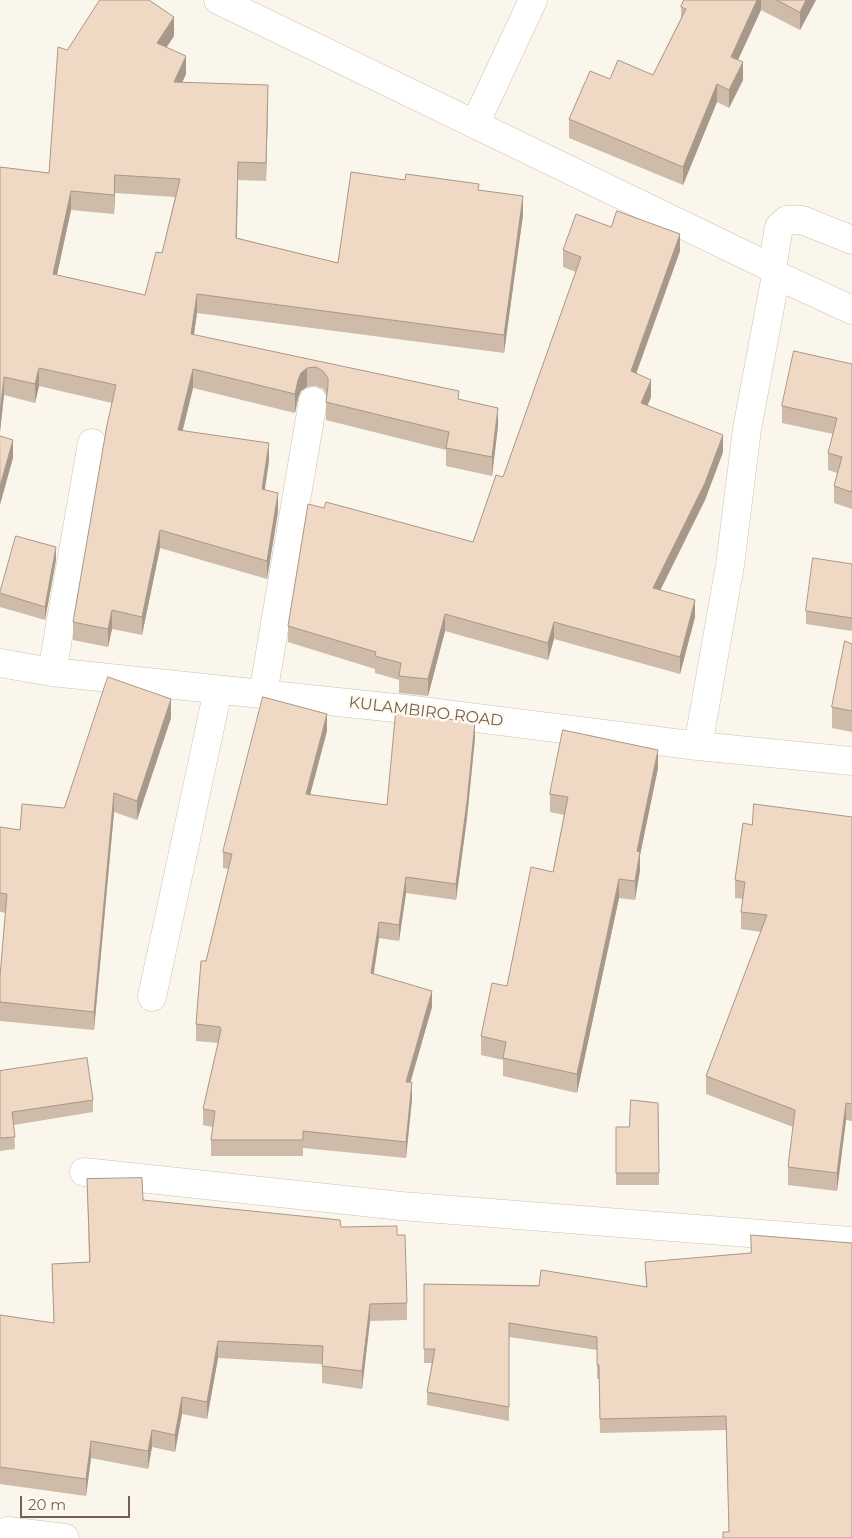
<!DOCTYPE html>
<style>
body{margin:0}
#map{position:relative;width:852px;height:1538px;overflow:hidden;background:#fbf6eb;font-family:Montserrat,sans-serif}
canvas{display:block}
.scale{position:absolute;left:20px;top:1496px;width:110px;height:22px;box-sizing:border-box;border:2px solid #75604f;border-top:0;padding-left:6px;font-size:15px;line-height:18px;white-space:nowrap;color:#75604f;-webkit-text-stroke:4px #fefaf1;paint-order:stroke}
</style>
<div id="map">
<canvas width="852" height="1538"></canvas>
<div class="scale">20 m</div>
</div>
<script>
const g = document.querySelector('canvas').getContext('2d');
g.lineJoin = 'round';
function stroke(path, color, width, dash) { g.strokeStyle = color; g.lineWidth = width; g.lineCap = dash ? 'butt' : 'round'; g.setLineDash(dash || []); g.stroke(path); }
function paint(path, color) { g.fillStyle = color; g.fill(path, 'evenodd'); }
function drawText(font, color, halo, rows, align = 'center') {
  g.font = font + ' Montserrat,sans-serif'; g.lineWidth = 5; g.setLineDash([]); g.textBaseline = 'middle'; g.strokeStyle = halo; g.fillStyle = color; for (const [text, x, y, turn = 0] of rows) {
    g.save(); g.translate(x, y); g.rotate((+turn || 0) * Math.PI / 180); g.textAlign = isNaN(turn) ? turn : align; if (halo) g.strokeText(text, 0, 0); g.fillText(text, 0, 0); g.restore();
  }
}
const minor = new Path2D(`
 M 218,0 L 772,268 L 776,275 L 852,310
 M 475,124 L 533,0
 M 772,268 L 779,227 L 787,220 L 802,220 L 852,240
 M 0,663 L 52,672 L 414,710 L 698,746 L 852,761
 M 52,672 L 92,443
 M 263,694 L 313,401
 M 698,746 L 730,565 L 747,429 L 776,275
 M 152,997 L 218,690
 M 84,1172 L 401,1206 L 852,1241
 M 7,1531 L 65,1538`);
const wall = new Path2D(`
 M 684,0 L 816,0 L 800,30 L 761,10 L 738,60 L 743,80 L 729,108 L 717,102 L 683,185 L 569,138 L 569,119 L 610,79 L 653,75 L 681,18 L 681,7 Z
 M 174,36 L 166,47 L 186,74 L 182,82 L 268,103 L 266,181 L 238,180 L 237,238 L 338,263 L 479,190 L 523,215 L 504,353 L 197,313 L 194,335 L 459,399 L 498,426 L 492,476 L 446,466 L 446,450 L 326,420 L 326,402 L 327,395 L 323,389 L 316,386 L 307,387 L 301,391 L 298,398 L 295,413 L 193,388 L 183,430 L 269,461 L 265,489 L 278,512 L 267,579 L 160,548 L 142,635 L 112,629 L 108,647 L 73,640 L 73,622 L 112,403 L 39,386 L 35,403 L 4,395 L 0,432 L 0,167 L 49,173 L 67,50 ZM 115,193 L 175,197 L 162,253 L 145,295 L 57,275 L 71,210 L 114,214 Z
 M 611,227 L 680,251 L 636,374 L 651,397 L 648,405 L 723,452 L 705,500 L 660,590 L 695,617 L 680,674 L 554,639 L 548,660 L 445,631 L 428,696 L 399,693 L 399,680 L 375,673 L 375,669 L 288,642 L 288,626 L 324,508 L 473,542 L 503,477 L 576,272 L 563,267 L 563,250 Z
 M 852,364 L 852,509 L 834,503 L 834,486 L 837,473 L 828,470 L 828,453 L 833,434 L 782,423 L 782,406 Z
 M 56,560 L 45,620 L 0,607 L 0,592 Z
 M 852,564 L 852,631 L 806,624 L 806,611 Z
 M 852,644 L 852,732 L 832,728 L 832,707 Z
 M 420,717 L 475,738 L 467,818 L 456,900 L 406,893 L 399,941 L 379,938 L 374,974 L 432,1007 L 410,1082 L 412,1099 L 406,1158 L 303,1148 L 303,1156 L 211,1156 L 211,1140 L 213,1127 L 203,1125 L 203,1109 L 218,1043 L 196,1041 L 196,1024 L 206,961 L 229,869 L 223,868 L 223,852 L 327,731 L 310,795 L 387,805 Z
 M 171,718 L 137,820 L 114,812 L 94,1030 L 0,1021 L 0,976 L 6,913 L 0,912 L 0,827 L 20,830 L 64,808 Z
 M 658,768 L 640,855 L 640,870 L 635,900 L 619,898 L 577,1093 L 503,1076 L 503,1060 L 481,1055 L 481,1036 L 507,986 L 553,872 L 564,815 L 550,812 L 550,794 Z
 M 852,817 L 852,1121 L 846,1120 L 837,1191 L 788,1185 L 788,1167 L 793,1127 L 706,1094 L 706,1076 L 761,932 L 741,929 L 741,912 L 743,899 L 735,898 L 735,880 L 752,825 Z
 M 0,1071 L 93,1100 L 93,1112 L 14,1125 L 15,1149 L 0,1151 Z
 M 658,1103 L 659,1185 L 616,1185 L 616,1127 L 629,1127 Z
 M 87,1179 L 143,1200 L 397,1235 L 407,1303 L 407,1320 L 370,1321 L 362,1389 L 322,1383 L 322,1364 L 218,1358 L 207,1419 L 182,1414 L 175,1452 L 152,1447 L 148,1469 L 91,1458 L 86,1496 L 0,1484 L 0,1315 L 54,1323 L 52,1264 L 89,1262 Z
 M 851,1243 L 729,1532 L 726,1430 L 600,1433 L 599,1379 L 597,1379 L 597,1350 L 509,1337 L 509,1421 L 427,1405 L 427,1392 L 432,1363 L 424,1363 L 424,1284 L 646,1286 L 645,1262 L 751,1253 Z`);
const shadedWall = new Path2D(`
 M 757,0 L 761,0 L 761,10 L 731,75 L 731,57 Z
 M 806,0 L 816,0 L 800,30 L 800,12 Z
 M 174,17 L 174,36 L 157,62 L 157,43 Z
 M 186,56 L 186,74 L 174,101 L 174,82 Z
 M 743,62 L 743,80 L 729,108 L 729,90 Z
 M 717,84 L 717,102 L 683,185 L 683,167 Z
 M 268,85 L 268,103 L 266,181 L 266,163 Z
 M 238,162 L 238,180 L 236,257 L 236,238 Z
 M 115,175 L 115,193 L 114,214 L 114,195 Z
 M 71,191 L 71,210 L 53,293 L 53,274 Z
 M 523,196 L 523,215 L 504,353 L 504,335 Z
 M 680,234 L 680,251 L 631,388 L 631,371 Z
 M 197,294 L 197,313 L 191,353 L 191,334 Z
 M 39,368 L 39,386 L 35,403 L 35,384 Z
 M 307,368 L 307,387 L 301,391 L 298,398 L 295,413 L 295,394 L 298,380 L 301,373 Z
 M 193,369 L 193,388 L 178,448 L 178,430 Z
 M 4,377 L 4,395 L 0,432 L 0,414 Z
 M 651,380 L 651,397 L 641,420 L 641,403 Z
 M 498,408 L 498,426 L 492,476 L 492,457 Z
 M 723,435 L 723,452 L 705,500 L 653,605 L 653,588 Z
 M 13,440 L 13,458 L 0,505 L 0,486 Z
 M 269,443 L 269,461 L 262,507 L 262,489 Z
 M 278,493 L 278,512 L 267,579 L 267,561 Z
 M 160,530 L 160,548 L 142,635 L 142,617 Z
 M 56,547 L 56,560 L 45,620 L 45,607 Z
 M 695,600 L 695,617 L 680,674 L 680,657 Z
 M 112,610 L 112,629 L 108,647 L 108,629 Z
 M 445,614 L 445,631 L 428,696 L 428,679 Z
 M 554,622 L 554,639 L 548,660 L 548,643 Z
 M 171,699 L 171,718 L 137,820 L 137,801 Z
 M 327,714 L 327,731 L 306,810 L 306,794 Z
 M 475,722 L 475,738 L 467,818 L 456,900 L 456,884 Z
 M 658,750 L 658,768 L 640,855 L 640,870 L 635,900 L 635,881 L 637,851 Z
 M 114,793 L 114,812 L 94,1030 L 94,1012 Z
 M 406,877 L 406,893 L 399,941 L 399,925 Z
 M 619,879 L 619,898 L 577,1093 L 577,1074 Z
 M 379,922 L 379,938 L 371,989 L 371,973 Z
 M 432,991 L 432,1007 L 406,1098 L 406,1082 Z
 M 412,1082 L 412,1099 L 406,1158 L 406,1142 Z
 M 846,1103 L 846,1120 L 837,1191 L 837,1173 Z
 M 370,1304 L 370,1321 L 362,1389 L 362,1371 Z
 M 218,1341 L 218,1358 L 207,1419 L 207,1402 Z
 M 182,1397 L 182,1414 L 175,1452 L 175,1435 Z
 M 152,1430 L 152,1447 L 148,1469 L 148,1451 Z
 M 91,1441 L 91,1458 L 86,1496 L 86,1479 Z`);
const building = new Path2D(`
 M 100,0 L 149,0 L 174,17 L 157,43 L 186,56 L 174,82 L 268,85 L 266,163 L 238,162 L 236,238 L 338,263 L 351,172 L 405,180 L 406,174 L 479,184 L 478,190 L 523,196 L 504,335 L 197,294 L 191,334 L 459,391 L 458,399 L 498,408 L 492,457 L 446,448 L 449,432 L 326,402 L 328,385 L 328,378 L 323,371 L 316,367 L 307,368 L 301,373 L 298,380 L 295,394 L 193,369 L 178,430 L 269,443 L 262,489 L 278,493 L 267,561 L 160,530 L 142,617 L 112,610 L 108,629 L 73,622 L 107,425 L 116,385 L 39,368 L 35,384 L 4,377 L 0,414 L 0,167 L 49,173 L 58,47 L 67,50 ZM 115,175 L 180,179 L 162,253 L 156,252 L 145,295 L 53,274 L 71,191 L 114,195 Z
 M 684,0 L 757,0 L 731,57 L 743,62 L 729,90 L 717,84 L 683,167 L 569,119 L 590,71 L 610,79 L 618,60 L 653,75 L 686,9 L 681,7 Z
 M 777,0 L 806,0 L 800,12 Z
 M 617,211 L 680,234 L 631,371 L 651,380 L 641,403 L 723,435 L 705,483 L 653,588 L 695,600 L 680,657 L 554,622 L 548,643 L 445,614 L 428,679 L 399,676 L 401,663 L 375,656 L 376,652 L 288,626 L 308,504 L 324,508 L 326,502 L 473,542 L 496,475 L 503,477 L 581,257 L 563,250 L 576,214 L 611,227 Z
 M 794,351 L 852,364 L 852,492 L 834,486 L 842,457 L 828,453 L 837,418 L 782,406 Z
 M 0,436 L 13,440 L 0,486 Z
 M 16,536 L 56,547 L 45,607 L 0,593 Z
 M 813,558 L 852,564 L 852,618 L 806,611 Z
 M 845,641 L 852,644 L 852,711 L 832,707 Z
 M 108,677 L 171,699 L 137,801 L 114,793 L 94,1012 L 0,1002 L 0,976 L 7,894 L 0,893 L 0,827 L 20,830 L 22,804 L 64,808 Z
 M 263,697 L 327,714 L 306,794 L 387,805 L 396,708 L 420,710 L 418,716 L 475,722 L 467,802 L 456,884 L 406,877 L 399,925 L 379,922 L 371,973 L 432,991 L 406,1082 L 412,1082 L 406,1142 L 303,1131 L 303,1140 L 211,1140 L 215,1111 L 203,1109 L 221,1030 L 220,1027 L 196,1024 L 201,961 L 206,961 L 232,854 L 223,852 Z
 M 563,730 L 658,750 L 637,851 L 640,852 L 635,881 L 619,879 L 577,1074 L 503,1058 L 506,1042 L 481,1036 L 492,983 L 507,986 L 531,867 L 553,872 L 568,797 L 550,794 Z
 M 754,804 L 852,817 L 852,1104 L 846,1103 L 837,1173 L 788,1167 L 795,1110 L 706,1076 L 767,915 L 741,912 L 745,882 L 735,880 L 743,823 L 752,825 Z
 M 87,1058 L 93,1100 L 12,1112 L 15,1137 L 0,1138 L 0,1071 Z
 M 631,1100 L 658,1103 L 659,1173 L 616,1173 L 616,1127 L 629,1127 Z
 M 142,1178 L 143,1200 L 340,1220 L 341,1227 L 397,1226 L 397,1235 L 405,1235 L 407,1303 L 370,1304 L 362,1371 L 322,1366 L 323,1346 L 218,1341 L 207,1402 L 182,1397 L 175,1435 L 152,1430 L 148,1451 L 91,1441 L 86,1479 L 0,1467 L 0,1315 L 54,1323 L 52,1264 L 90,1262 L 87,1179 Z
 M 751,1235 L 852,1243 L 852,1538 L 723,1538 L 723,1532 L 729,1532 L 726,1416 L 600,1419 L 599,1365 L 597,1365 L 597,1337 L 509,1323 L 509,1407 L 427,1392 L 435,1349 L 424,1349 L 424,1284 L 539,1286 L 541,1270 L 647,1287 L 645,1262 L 751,1253 Z`);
const streetNames = [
 ["KULAMBIRO ROAD",426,712,7]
];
stroke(minor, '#cdc0b1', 29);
stroke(minor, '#fff', 28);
paint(wall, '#cebba9');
paint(shadedWall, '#a79889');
paint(building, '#efd9c4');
stroke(building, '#a79889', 1);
drawText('16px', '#75604f', '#fefaf1', streetNames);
</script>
